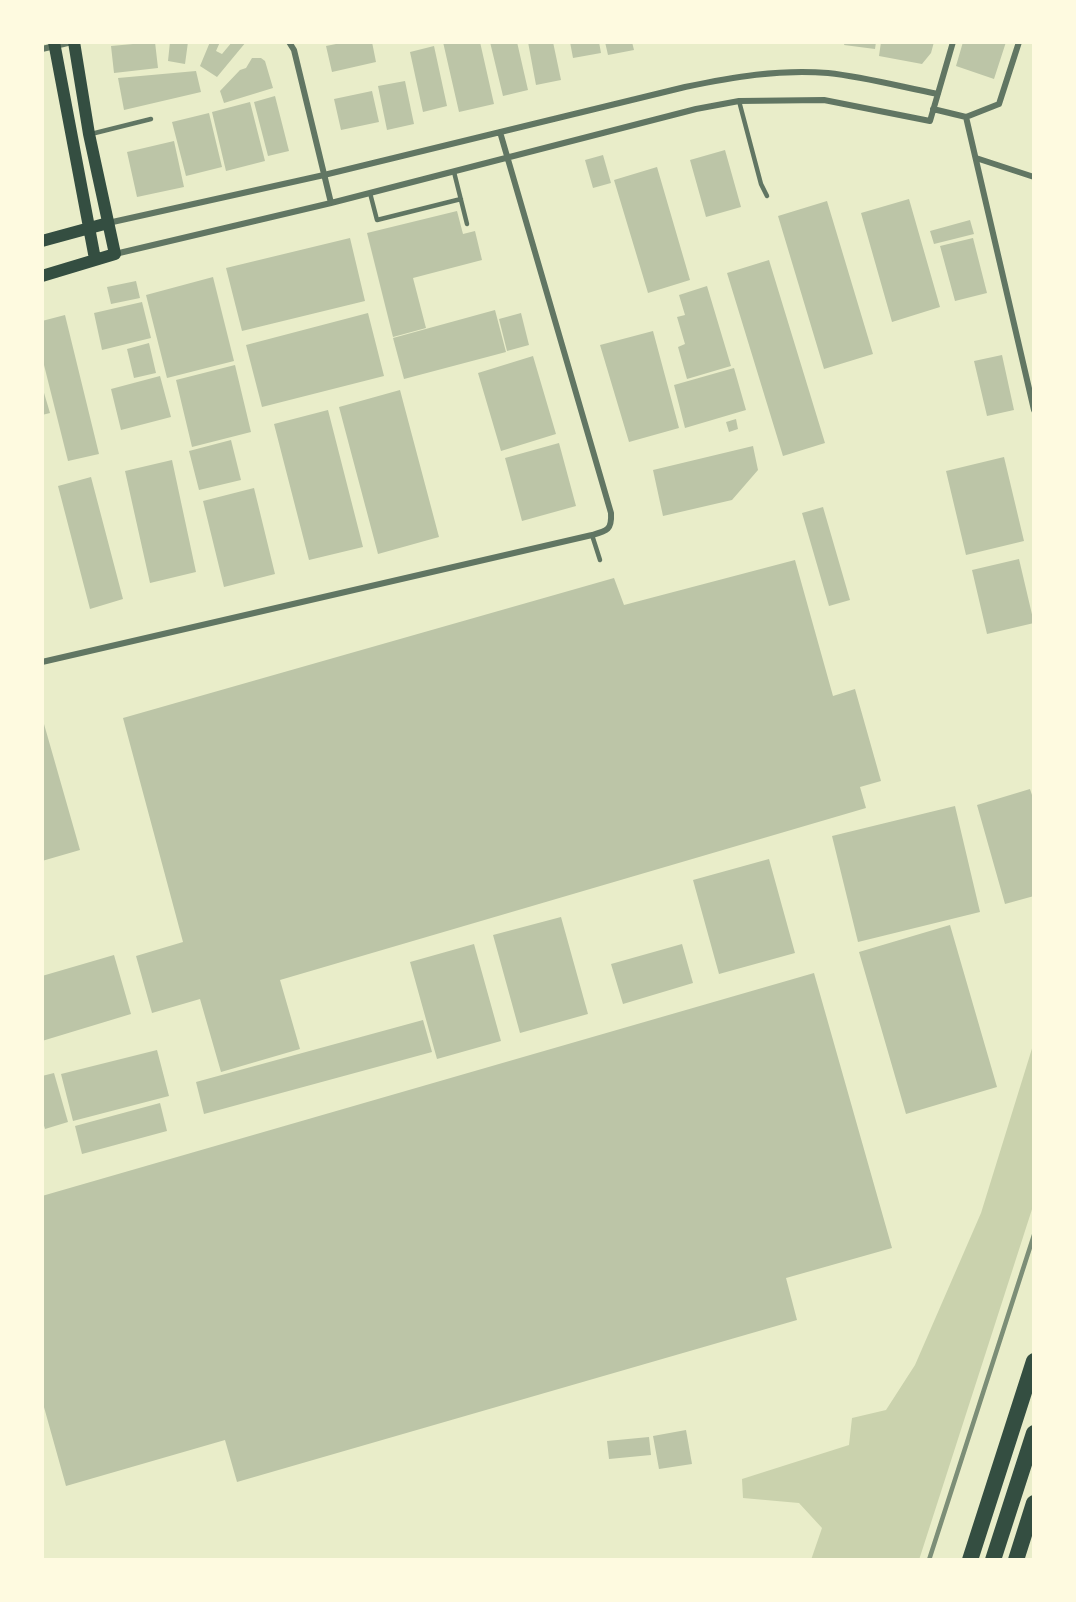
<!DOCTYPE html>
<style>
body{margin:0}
#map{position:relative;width:1076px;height:1602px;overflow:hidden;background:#e9edc9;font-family:Raleway,sans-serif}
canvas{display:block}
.frame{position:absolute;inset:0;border:44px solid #fefae0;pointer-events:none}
</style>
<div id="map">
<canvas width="1076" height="1602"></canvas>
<div class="frame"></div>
</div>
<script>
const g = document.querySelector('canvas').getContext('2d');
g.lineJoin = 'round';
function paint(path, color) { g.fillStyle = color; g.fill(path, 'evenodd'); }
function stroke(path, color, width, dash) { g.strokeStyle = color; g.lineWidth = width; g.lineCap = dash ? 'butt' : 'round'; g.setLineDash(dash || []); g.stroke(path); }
const green = new Path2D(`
 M 1034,1042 L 1034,1203 L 919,1560 L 811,1560 L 822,1528 L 799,1503 L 743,1498 L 742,1479 L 849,1445 L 852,1418 L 886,1410 L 915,1365 L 981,1213 Z`);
const building = new Path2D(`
 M 155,42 L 158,68 L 114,73 L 111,46 Z
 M 170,42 L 188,42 L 185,64 L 168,61 Z
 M 210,42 L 220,42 L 216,51 L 222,54 L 232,42 L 246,42 L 217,77 L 200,66 Z
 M 346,42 L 372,42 L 376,62 L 332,72 L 326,46 Z
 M 443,42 L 480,42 L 494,104 L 459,112 Z
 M 490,42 L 517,42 L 528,90 L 503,96 Z
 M 528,42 L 553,42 L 561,80 L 536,85 Z
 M 570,42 L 599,42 L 601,53 L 573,58 Z
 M 605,42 L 632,42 L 634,50 L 608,55 Z
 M 845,42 L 876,42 L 875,49 L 844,45 Z
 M 881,42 L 934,42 L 931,53 L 922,64 L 879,56 Z
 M 963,42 L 1006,42 L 994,79 L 956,66 Z
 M 434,46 L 447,106 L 423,112 L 410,52 Z
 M 252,58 L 261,58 L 265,61 L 273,88 L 224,103 L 220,91 L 240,70 L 246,68 Z
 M 196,71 L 201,92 L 124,110 L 118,78 Z
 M 405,81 L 414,124 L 387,130 L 378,86 Z
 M 372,91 L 379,122 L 341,130 L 334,99 Z
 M 275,96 L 289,151 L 268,156 L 254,102 Z
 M 250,102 L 265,161 L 226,171 L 212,112 Z
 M 209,113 L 222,167 L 186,176 L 172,122 Z
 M 174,141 L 184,187 L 137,197 L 127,152 Z
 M 725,150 L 741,207 L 706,217 L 690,160 Z
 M 603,155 L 611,183 L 593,188 L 585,160 Z
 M 657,167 L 690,280 L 648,293 L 614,180 Z
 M 909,199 L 940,307 L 892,322 L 861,213 Z
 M 827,201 L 873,354 L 824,369 L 778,216 Z
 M 457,211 L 463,234 L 475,231 L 482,260 L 413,278 L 426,328 L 393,337 L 367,233 Z
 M 970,220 L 974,234 L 934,244 L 930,231 Z
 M 350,238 L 365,301 L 242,331 L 226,268 Z
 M 973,238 L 987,293 L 955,301 L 940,246 Z
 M 769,260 L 825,443 L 783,456 L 727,273 Z
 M 213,277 L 234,361 L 167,378 L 146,295 Z
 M 136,281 L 140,298 L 111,304 L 107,287 Z
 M 707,286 L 731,366 L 687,379 L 678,347 L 685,344 L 677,317 L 685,315 L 679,295 Z
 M 142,302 L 151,338 L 102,350 L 94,313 Z
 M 495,310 L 506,352 L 404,379 L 393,338 Z
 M 368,313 L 384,376 L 262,407 L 246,345 Z
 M 521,313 L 529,345 L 507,351 L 499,319 Z
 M 65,315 L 99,454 L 68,461 L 42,357 L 42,321 Z
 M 653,331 L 679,428 L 629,442 L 600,345 Z
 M 149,343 L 156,373 L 134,378 L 127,349 Z
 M 1002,355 L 1014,410 L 987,416 L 974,361 Z
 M 533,356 L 556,434 L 501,451 L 478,373 Z
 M 235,365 L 251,432 L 192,447 L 176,380 Z
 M 734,368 L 746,410 L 685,428 L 674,385 Z
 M 160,376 L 171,417 L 121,430 L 111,389 Z
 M 42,386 L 50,413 L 42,415 Z
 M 400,390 L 439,537 L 378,554 L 339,407 Z
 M 328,410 L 363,547 L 309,560 L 274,424 Z
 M 736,419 L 738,429 L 729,432 L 726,422 Z
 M 231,440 L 241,480 L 199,490 L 189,451 Z
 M 559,443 L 576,506 L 522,521 L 505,458 Z
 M 753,446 L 758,470 L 732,500 L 663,516 L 653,470 Z
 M 1004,457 L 1024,541 L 966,555 L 946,471 Z
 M 172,460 L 196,572 L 150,583 L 125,471 Z
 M 91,477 L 123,599 L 90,609 L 58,486 Z
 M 254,488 L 275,574 L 224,587 L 203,501 Z
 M 823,507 L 850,600 L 829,606 L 802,513 Z
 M 1019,559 L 1034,623 L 987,634 L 972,570 Z
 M 795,560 L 833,696 L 855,689 L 881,781 L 860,787 L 866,808 L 280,980 L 300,1049 L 221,1072 L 200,999 L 152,1013 L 136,956 L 183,942 L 123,718 L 614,578 L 624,605 Z
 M 42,717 L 80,850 L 42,861 Z
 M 1030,789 L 1034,801 L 1034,896 L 1005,904 L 977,805 Z
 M 955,806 L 980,912 L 858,942 L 832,836 Z
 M 769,859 L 795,953 L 719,974 L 693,880 Z
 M 561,917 L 588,1014 L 520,1033 L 493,935 Z
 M 950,925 L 997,1087 L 906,1114 L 859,952 Z
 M 474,944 L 501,1041 L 437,1059 L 410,962 Z
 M 682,944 L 693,983 L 623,1004 L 611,964 Z
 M 114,955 L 131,1014 L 42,1041 L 42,976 Z
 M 814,973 L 892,1248 L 786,1278 L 797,1320 L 237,1482 L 225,1440 L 66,1486 L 42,1400 L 42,1196 Z
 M 423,1020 L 432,1052 L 204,1114 L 196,1082 Z
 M 157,1050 L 169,1096 L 73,1121 L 61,1074 Z
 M 54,1073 L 68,1122 L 45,1129 L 42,1119 L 42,1076 Z
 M 160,1103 L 167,1131 L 82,1154 L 75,1126 Z
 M 686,1430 L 692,1464 L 659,1469 L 653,1436 Z
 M 649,1437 L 651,1455 L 609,1459 L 607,1441 Z`);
const service = new Path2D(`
 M 739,101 L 761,184 L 767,196
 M 91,134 L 151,119
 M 454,172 L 467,224
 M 370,193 L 377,220 L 461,199
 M 592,535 L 600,560`);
const minor = new Path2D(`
 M 289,42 L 294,50 L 331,203
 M 42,49 L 72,42
 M 933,109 L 966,117 L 999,104 L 1019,42
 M 966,117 L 1034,410
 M 976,158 L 1034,177
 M 108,223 L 324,175 L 685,87 C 733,77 779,69 828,73 C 865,77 902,87 938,94
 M 115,254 L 331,203 L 696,109 L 739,101 L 824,100 L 930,121 L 953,42
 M 42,662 L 592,535 C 607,531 612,530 611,513 L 500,132`);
const secondary = new Path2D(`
 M 54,42 L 95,259
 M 42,241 L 108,223
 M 42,276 L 115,254 L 89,134 L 74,42`);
const motorway = new Path2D(`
 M 970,1560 L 1034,1361
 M 993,1560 L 1034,1433
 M 1016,1560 L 1034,1503`);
const rail = new Path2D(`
 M 929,1560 L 1034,1235`);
paint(green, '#cad2ad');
paint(building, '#bcc5a7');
stroke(service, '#617663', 4.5);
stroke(minor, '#617663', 6);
stroke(secondary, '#344e41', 12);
stroke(motorway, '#344e41', 16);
stroke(rail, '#7c8e77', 4.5);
</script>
